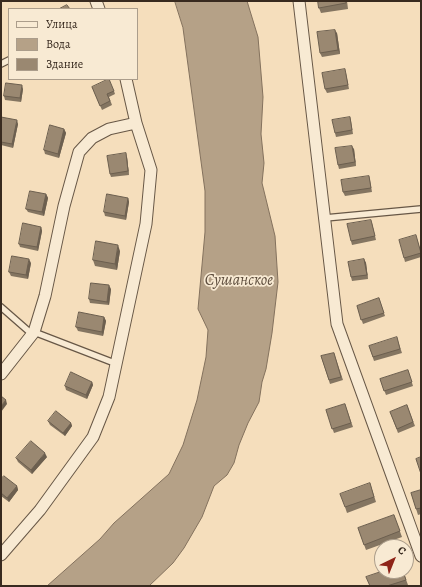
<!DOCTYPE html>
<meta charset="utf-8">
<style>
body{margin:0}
#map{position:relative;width:422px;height:587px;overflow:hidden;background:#f5debc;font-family:Alegreya,serif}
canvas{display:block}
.frame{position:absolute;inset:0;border:2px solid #382a1f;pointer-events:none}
.legend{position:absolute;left:8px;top:8px;width:130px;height:72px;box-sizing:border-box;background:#f8ead3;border:1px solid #ab9d8b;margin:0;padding:5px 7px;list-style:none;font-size:12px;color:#382a1f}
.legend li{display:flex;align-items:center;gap:8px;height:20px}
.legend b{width:20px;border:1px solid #ab9d8b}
.north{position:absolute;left:374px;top:539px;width:40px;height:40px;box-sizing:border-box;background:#f8ead3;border:1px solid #ab9d8b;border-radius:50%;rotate:43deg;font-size:11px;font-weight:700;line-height:16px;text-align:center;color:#382a1f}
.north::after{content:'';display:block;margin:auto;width:14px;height:18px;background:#8f2418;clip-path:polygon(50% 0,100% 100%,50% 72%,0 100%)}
</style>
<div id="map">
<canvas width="422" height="587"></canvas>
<div class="frame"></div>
<ul class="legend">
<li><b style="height:5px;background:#f8ead3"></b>Улица</li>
<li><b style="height:11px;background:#b5a187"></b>Вода</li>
<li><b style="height:11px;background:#9a8871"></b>Здание</li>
</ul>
<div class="north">С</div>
</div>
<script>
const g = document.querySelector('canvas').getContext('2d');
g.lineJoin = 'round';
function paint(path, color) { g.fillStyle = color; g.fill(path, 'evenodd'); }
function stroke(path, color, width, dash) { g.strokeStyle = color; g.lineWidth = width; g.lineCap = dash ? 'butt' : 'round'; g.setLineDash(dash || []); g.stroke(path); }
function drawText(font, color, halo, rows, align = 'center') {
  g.font = font + ' Alegreya,serif'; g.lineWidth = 3.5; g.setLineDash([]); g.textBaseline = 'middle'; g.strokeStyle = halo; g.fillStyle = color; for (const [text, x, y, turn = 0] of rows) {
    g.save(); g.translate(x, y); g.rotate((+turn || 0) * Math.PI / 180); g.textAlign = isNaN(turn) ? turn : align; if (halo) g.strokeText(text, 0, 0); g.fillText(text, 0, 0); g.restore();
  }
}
const water = new Path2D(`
 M 175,1 L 247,1 L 258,37 L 263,97 L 261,134 L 264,163 L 262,183 L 275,236 L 278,282 L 272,333 L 266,369 L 262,382 L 259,402 L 248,423 L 239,445 L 234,463 L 227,475 L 214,486 L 202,517 L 184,548 L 173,563 L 149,586 L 47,586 L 100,539 L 114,523 L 169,474 L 183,445 L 197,400 L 206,357 L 208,330 L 198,309 L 205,232 L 205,191 L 183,28 Z`);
const service = new Path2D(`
 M 1,64 L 9,60
 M 325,218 L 421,209
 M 1,307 L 33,335
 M 34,332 L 117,364`);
const minor = new Path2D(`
 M 96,1 L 99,9
 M 299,1 L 337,324 L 421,556
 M 1,374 L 34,332 L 45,296 L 64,206 L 79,152 L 92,138 L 109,129 L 136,123
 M 1,555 L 40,510 L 93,437 L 109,397 L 146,224 L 151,170 L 136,123 L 126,79`);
const wall = new Path2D(`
 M 318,1 L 347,1 L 348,9 L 321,13 L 319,8 Z
 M 337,33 L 340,54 L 322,57 L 320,53 Z
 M 346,73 L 349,89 L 327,93 L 325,89 Z
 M 92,87 L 114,91 L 115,94 L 109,97 L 112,105 L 102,110 Z
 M 23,89 L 21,102 L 5,100 L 4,96 Z
 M 1,117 L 18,124 L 13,148 L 1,145 Z
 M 350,117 L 351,121 L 353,134 L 336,137 L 335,133 Z
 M 64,129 L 66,133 L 59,158 L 45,154 L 44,150 Z
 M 354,149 L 356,166 L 339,169 L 338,165 Z
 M 127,157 L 129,175 L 111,177 L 110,174 Z
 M 369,176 L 370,180 L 372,192 L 345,196 L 343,192 Z
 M 46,194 L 48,198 L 44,216 L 28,212 L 26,209 Z
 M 128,198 L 129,202 L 126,220 L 105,216 L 104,212 Z
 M 372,223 L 376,240 L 352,245 L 351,241 Z
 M 41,227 L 42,231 L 38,251 L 20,247 L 19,244 Z
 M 417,239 L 421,252 L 421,257 L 405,262 L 404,258 Z
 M 120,251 L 117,270 L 95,266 L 93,260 Z
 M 364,259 L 366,263 L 368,279 L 352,281 L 351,277 Z
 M 31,263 L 28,279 L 11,276 L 9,272 Z
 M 111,289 L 109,305 L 90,303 L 89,299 Z
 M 379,298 L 385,316 L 363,324 L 357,306 Z
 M 104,317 L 106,321 L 103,336 L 78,331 L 76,327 Z
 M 397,338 L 402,353 L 374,361 L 369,346 Z
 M 334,353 L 343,380 L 330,384 L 321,356 Z
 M 408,370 L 413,386 L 386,395 L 380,379 Z
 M 92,382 L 93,385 L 87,399 L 66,390 L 65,386 Z
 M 345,404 L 353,427 L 334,433 L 326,410 Z
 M 407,405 L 415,426 L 398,433 L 390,412 Z
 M 48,421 L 71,423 L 72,426 L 65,436 L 50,425 Z
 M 47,457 L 32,474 L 18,462 L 16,458 Z
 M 1,479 L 17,486 L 18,490 L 9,502 L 1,496 Z
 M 370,483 L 376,502 L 347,513 L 345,507 Z
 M 421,490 L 421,514 L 418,515 L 411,493 Z
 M 394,515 L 402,537 L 366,550 L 358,528 Z
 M 403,571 L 408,585 L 406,586 L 370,586 Z`);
const shadedWall = new Path2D(`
 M 335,30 L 337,33 L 340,54 L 338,50 Z
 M 22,85 L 23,89 L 21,102 L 20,98 Z
 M 17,120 L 18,124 L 13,148 L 12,144 Z
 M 64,129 L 66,133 L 59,158 L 58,154 Z
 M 352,146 L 354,149 L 356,166 L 355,162 Z
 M 126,153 L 127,157 L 129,175 L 128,171 Z
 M 46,194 L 48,198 L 44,216 L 42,212 Z
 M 128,198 L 129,202 L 126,220 L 125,216 Z
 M 41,227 L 42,231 L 38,251 L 37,247 Z
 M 118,245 L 120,251 L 117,270 L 115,264 Z
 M 29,259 L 31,263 L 28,279 L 26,275 Z
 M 364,259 L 366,263 L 368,279 L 367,275 Z
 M 109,285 L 111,289 L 109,305 L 107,302 Z
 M 104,317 L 106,321 L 103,336 L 102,332 Z
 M 92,382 L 93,385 L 87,399 L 86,395 Z
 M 6,400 L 7,404 L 1,412 L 1,406 Z
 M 71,423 L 72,426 L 65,436 L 63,433 Z
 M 45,453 L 47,457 L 32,474 L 31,470 Z
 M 17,486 L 18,490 L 9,502 L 7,498 Z`);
const building = new Path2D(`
 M 318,1 L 346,1 L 346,3 L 319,8 Z
 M 67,5 L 70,9 L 59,9 Z
 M 335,30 L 338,50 L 320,53 L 317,32 Z
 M 345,69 L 348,85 L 325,89 L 322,73 Z
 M 109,79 L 114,91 L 107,94 L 110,101 L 100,106 L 92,87 Z
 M 6,83 L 22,85 L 20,98 L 4,96 Z
 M 1,117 L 17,120 L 12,144 L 1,142 Z
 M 350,117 L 352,130 L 335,133 L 332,120 Z
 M 50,125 L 64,129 L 58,154 L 44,150 Z
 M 352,146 L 355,162 L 338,165 L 335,148 Z
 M 126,153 L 128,171 L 110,174 L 107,156 Z
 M 369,176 L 371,188 L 343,192 L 341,180 Z
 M 30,191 L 46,194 L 42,212 L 26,209 Z
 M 107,194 L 128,198 L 125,216 L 104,212 Z
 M 371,220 L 375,236 L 351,241 L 347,224 Z
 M 23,223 L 41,227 L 37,247 L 19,244 Z
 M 416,235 L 421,253 L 404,258 L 399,240 Z
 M 96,241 L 118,245 L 115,264 L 93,260 Z
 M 12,256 L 29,259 L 26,275 L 9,272 Z
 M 364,259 L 367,275 L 351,277 L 348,262 Z
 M 91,283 L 109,285 L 107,302 L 89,299 Z
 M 379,298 L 384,313 L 361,320 L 357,306 Z
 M 79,312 L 104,317 L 102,332 L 76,327 Z
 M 397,337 L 400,349 L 373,357 L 369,346 Z
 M 334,353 L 341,377 L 329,380 L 321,356 Z
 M 408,370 L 412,382 L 384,391 L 380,379 Z
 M 71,372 L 92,382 L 86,395 L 65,386 Z
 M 1,396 L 6,400 L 1,406 Z
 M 345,404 L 351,423 L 332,429 L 326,410 Z
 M 407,405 L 413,422 L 397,429 L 390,412 Z
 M 56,411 L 71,423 L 63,433 L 48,421 Z
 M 31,441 L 45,453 L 31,470 L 16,458 Z
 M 421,457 L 421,474 L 416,459 Z
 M 4,476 L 17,486 L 7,498 L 1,493 L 1,479 Z
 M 370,483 L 374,497 L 345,507 L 340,494 Z
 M 421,490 L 421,508 L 416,509 L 411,493 Z
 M 394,515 L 400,531 L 364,545 L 358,528 Z
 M 383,571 L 403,571 L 406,580 L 387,586 L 370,586 L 366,577 Z`);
const waterNames = [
 ["Сушанское",239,281]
];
paint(water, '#b5a187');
stroke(water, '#83715d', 1);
stroke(service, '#675746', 8);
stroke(minor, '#675746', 13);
stroke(service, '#f8ead3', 5.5);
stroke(minor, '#f8ead3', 11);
paint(wall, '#847561');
paint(shadedWall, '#6c5f4f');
paint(building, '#9a8871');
stroke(building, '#6c5f4f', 1);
drawText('italic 16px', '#5e4e3e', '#f8ead3', waterNames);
</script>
